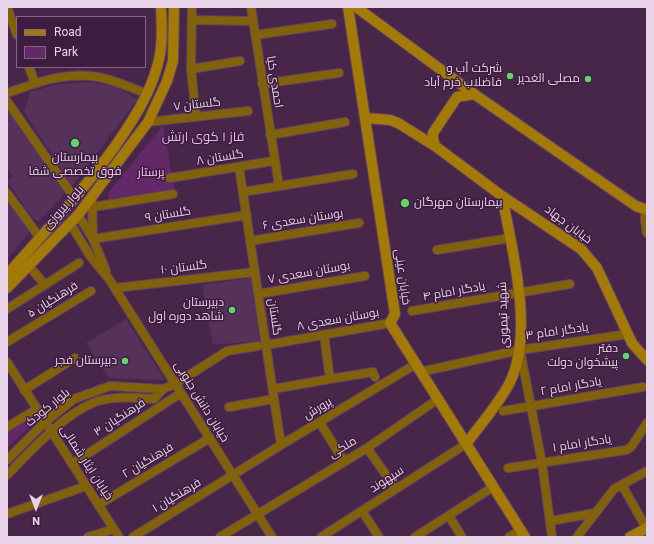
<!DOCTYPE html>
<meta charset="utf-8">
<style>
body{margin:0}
#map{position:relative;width:654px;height:544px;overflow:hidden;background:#48264a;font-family:Roboto,sans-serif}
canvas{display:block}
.frame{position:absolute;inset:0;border:8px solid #e8d3e9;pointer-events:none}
.legend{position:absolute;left:16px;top:16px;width:130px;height:52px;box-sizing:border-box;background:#3d1c3f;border:1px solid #816583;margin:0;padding:5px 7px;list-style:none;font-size:12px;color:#e8d3e9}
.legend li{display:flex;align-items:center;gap:8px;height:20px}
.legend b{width:20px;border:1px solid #816583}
.north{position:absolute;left:16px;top:488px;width:40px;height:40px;-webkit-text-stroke:3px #3d1c3f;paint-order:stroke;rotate:180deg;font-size:11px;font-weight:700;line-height:16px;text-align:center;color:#e8d3e9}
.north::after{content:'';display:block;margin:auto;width:14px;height:18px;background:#e8d3e9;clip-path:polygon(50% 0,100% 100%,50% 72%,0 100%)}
</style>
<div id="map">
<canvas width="654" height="544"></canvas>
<div class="frame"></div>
<ul class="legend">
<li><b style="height:5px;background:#a37a05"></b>Road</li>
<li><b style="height:11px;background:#632867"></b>Park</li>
</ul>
<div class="north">N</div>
</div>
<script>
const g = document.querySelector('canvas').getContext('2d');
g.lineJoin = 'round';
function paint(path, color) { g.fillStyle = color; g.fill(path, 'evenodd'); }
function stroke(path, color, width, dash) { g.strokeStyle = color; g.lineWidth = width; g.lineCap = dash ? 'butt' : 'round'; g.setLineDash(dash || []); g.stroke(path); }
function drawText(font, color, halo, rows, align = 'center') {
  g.font = font + ' Roboto,Cairo,sans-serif'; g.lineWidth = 3; g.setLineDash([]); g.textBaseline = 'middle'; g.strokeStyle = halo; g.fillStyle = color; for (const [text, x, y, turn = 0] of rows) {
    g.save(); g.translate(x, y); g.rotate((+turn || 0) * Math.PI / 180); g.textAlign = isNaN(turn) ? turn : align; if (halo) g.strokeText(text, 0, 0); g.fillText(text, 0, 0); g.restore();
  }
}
const built = new Path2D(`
 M 92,82 L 116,87 L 138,99 L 72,186 L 24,112 L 30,92 L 59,84 Z
 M 7,109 L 66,190 L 62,197 L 39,221 L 33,219 L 7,181 L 13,176 L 7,167 Z
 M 7,194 L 32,229 L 7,259 Z
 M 251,278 L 260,341 L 213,345 L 202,285 Z
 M 126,319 L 165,380 L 109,378 L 86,343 Z`);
const green = new Path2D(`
 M 163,125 L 175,191 L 109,201 L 108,193 Z
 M 39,409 L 42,415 L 7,448 L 7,429 Z`);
const street = new Path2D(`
 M 7,7 L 17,35
 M 192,7 L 191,69 L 196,117
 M 251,7 L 279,186
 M 193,20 L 253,21
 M 255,35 L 332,24
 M 29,67 L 35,83
 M 191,69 L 240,61
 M 262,84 L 339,73
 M 7,93 C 36,83 66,71 98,77 C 115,80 131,88 148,94
 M 7,101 L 75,199
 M 148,122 L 248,111
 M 270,135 L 345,122
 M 239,167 L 281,445
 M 170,178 L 273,161
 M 243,192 L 353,174
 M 7,193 L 40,238
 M 92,198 L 93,239 L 247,215
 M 93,207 L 173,194
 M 645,209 L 645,221 L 647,233
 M 78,215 L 93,239 L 106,271
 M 70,223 L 90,256 L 109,279 L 272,537
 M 250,241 L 359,223
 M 437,250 L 510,238
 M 29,266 L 45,285
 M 115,288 L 255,272
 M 258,294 L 365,276
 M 7,309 L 79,263
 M 412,311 L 570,284
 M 7,342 L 91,291
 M 266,345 L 390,323
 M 520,350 L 542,463 L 552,537
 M 7,362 L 119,537
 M 420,372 L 520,350 L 628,334
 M 330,379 L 373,372 L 375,377
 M 273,389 L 330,379 L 324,335
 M 24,390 L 75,358
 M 229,407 L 274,399
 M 503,411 L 643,387
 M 320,423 L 344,461
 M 7,427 L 37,409
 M 367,448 L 396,489
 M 7,460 L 45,422 L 74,399 L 110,386 L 163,389 L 175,384 L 227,351 L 258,346
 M 72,464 L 181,393
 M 508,468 L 626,450 L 631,447 L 647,423
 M 7,475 C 31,451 69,408 102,400 C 119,396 136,398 154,399 L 163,389
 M 622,485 L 644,524
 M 98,505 L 210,438
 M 362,511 L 379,537
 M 7,514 L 86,486
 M 449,516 L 462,537
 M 550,521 L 595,513
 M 88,537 L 114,529
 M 133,537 L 281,445 L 416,364
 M 220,537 L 367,448 L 438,399
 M 321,537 L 466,444
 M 415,537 L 493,487
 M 509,537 L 521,530
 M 577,537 L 614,489 L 647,471`);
const secondary = new Path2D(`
 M 348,7 L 395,314 L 390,323 L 525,537
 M 356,7 L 474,94
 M 365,118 L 390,120 L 398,123 L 435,146
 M 647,210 L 636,206 L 474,94 L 457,97 L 433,133 L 433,139 L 435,146 L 502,196 L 581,249 L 597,268 L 632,343 L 647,360
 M 7,275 C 45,232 83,191 116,145 C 133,120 149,96 157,67 C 163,48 162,27 161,7
 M 7,288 L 78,215 L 148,122 L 167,81 L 173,61 L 174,7
 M 466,444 C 480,425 498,405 509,384 C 535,334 512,249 502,196
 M 630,537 L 647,528`);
const markers = [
 [510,76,4,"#61d46a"],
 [588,79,4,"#61d46a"],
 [75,143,5,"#61d46a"],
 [405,203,5,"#61d46a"],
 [232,310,4,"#61d46a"],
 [626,356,4,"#61d46a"],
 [125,361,4,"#61d46a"]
];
const poiNames = [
 ["شرکت آب و",502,69],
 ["فاضلاب خرم آباد",502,83],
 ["مصلی الغدیر",580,79],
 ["بیمارستان",75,158,"center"],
 ["فوق تخصصی شفا",75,172,"center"],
 ["بیمارستان مهرگان",414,203,"left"],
 ["دبیرستان",224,303],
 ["شاهد دوره اول",224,317],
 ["دفتر",618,349],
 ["پیشخوان دولت",618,363],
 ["دبیرستان فجر",117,361]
];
const streetNames = [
 ["احمدی کیا",274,82,81],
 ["گلستان ۷",197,105,-6],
 ["گلستان ۸",220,158,-9],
 ["بلوار پیروزی",64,208,-48],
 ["گلستان ۹",168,215,-9],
 ["بوستان سعدی ۶",303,220,-9],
 ["خیابان جهاد",568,225,37],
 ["گلستان ۱۰",184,268,-7],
 ["بوستان سعدی ۷",309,273,-10],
 ["خیابان عینی",402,277,82],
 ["یادگار امام ۴",454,292,-10],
 ["فرهنگیان ۵",53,300,-32],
 ["شهید تیموری",504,315,-92],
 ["گلستان",274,317,82],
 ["بوستان سعدی ۸",338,320,-10],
 ["یادگار امام ۳",557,332,-8],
 ["یادگار امام ۲",571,387,-10],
 ["خیابان دانش جنوبی",201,402,58],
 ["بلوار کودک",48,408,-39],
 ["پرورش",318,409,-31],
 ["فرهنگیان ۳",120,418,-33],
 ["یادگار امام ۱",582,444,-9],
 ["ملکی",343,448,-31],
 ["فرهنگیان ۲",148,461,-31],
 ["خیابان ایثار شمالی",86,463,57],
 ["سپهوند",387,480,-33],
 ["فرهنگیان ۱",177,496,-31]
];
const parkNames = [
 ["پرستار",151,173]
];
const neighbourhoodNames = [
 ["فاز ۱ کوی ارتش",203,138]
];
paint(built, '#563159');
paint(green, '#632867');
stroke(street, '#624263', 10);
stroke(secondary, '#624263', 12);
stroke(street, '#81610a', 8);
stroke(secondary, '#a37a05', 10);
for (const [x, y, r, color] of markers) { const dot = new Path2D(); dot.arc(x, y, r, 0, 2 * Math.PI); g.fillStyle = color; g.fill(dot); stroke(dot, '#3d1c3f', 1.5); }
drawText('12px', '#e8d3e9', '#3d1c3f', poiNames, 'right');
drawText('12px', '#e8d3e9', '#3d1c3f', streetNames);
drawText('12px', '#f2c6f4', '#3d1c3f', parkNames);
drawText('13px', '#e4bbe6', '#3d1c3f', neighbourhoodNames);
</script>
